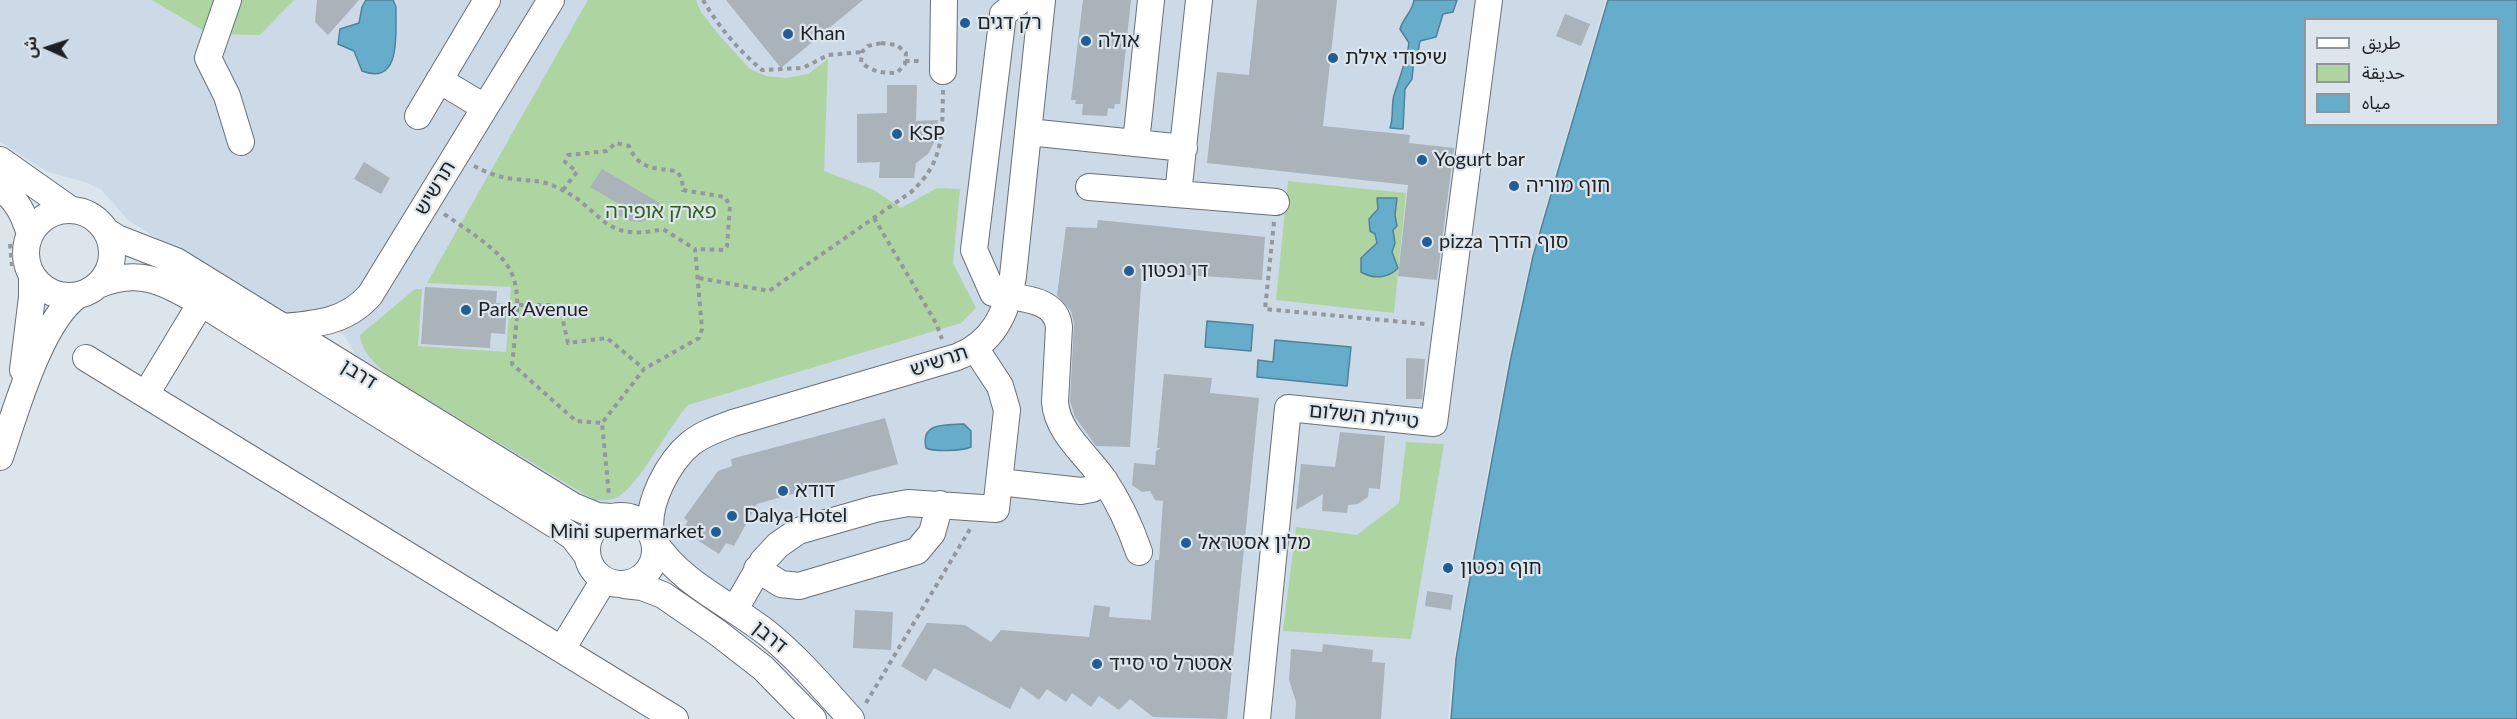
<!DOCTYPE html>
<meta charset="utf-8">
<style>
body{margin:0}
#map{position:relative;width:2517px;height:719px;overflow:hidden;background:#dce4ec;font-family:Lato,"Noto Sans Arabic",sans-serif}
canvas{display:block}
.legend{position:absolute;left:2304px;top:18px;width:195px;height:108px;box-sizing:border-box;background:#dce4ec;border:2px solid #90969c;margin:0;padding:8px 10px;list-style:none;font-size:18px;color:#1e2124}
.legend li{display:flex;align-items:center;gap:12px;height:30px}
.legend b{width:30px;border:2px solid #90969c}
.north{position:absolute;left:18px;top:18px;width:60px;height:60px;-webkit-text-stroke:4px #dce4ec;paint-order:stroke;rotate:273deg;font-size:16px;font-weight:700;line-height:24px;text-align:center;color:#1e2124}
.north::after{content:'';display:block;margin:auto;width:21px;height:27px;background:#1e2124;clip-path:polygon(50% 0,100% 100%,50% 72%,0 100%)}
</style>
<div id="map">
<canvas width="2517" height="719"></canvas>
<ul class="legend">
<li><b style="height:8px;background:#fff"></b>طريق</li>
<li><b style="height:16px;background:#aed5a1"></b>حديقة</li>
<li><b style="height:16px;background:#66accb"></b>مياه</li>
</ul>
<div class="north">ش</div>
</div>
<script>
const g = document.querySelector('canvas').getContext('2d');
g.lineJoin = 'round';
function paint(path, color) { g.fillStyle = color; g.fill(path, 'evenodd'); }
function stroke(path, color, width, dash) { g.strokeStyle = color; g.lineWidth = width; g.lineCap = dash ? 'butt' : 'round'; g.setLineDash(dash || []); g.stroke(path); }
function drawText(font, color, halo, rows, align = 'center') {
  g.font = font + ' Lato,"Noto Sans Hebrew",sans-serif'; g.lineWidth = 4.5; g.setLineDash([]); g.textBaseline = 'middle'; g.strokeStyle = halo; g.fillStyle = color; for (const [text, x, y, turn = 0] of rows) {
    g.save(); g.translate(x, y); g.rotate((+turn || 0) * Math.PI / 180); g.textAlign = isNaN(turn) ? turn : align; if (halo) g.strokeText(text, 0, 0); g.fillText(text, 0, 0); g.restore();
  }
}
const built = new Path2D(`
 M 0,0 L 1606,0 L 1531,256 L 1508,362 L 1462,611 L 1454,659 L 1448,719 L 859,719 L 667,550 L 659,534 L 637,512 L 617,508 L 594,509 L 374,376 L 356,356 L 345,336 L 335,327 L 262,305 L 128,220 L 102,190 L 85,182 L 48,172 L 0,142 Z`);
const green = new Path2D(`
 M 152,0 L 294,0 L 260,35 L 209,34 Z
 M 588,0 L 696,0 L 701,12 L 719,35 L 750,69 L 766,76 L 786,78 L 808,74 L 828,59 L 824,171 L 874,190 L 901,208 L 937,188 L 960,189 L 953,263 L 976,308 L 961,323 L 688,405 C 669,425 635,494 613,499 C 608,501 600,500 594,500 L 390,377 C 376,364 362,354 360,335 L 415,289 L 422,289 L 418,346 L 506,352 L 511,287 L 427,283 Z
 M 1288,181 L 1406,193 L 1394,313 L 1276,300 Z
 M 1406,442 L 1444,444 L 1411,639 L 1283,631 L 1296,527 L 1357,535 L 1399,503 Z`);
const water = new Path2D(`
 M 366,0 L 393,0 L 396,7 C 395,30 403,87 362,71 L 354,51 L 338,44 L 340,29 L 359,23 L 362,7 Z
 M 1414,0 L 1457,0 L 1453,12 L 1443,14 L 1436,37 L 1420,41 L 1418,53 L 1414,58 L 1412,79 L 1405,89 L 1403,129 L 1390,128 C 1394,117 1391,105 1394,95 C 1400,77 1406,61 1409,43 L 1400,29 C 1403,18 1413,11 1414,0 Z
 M 1608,0 L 2517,0 L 2517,719 L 1451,719 L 1456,659 L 1464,611 L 1510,362 L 1533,256 ZM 2306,20 L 2498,20 L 2498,124 L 2306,124 Z
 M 1377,198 L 1397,198 L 1395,215 L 1397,226 L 1393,230 L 1395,243 L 1392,252 L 1398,268 C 1388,279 1373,279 1361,272 L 1361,258 L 1377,243 L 1375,234 L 1370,231 L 1369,219 L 1378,209 Z
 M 1207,321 L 1253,325 L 1251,351 L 1205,347 Z
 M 1275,340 L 1351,347 L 1347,386 L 1257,377 L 1258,360 L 1273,362 Z
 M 964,424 L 971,431 L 971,447 C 962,451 934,452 926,448 C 920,422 946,425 964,424 Z`);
const building = new Path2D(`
 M 317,0 L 359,0 L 328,35 L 315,22 Z
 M 726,0 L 863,0 L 781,68 Z
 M 1083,0 L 1131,0 L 1120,104 L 1115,104 L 1114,109 L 1108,108 L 1107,116 L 1082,115 L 1083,104 L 1075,104 L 1076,100 L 1071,100 Z
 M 1257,0 L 1337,0 L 1323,126 L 1410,135 L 1409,143 L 1454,148 L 1437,280 L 1398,276 L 1408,185 L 1207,163 L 1217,72 L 1249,75 Z
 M 1565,14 L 1590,24 L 1581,46 L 1556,36 Z
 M 887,85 L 917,85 L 916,121 L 938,120 L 935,141 L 928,154 L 916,163 L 914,178 L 879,178 L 880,162 L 857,163 L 857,114 L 887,113 Z
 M 364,162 L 390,178 L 381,194 L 354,179 Z
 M 602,169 L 663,205 L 650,219 L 640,222 L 629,221 L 616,214 L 621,205 L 590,187 Z
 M 1098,220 L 1265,237 L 1262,280 L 1142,272 L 1130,447 L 1096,446 L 1075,417 L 1070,401 L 1074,323 L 1071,311 L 1057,295 L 1066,227 L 1097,228 Z
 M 425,287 L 497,291 L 496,303 L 507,304 L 505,334 L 491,333 L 490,348 L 421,344 Z
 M 1406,358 L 1425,359 L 1422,399 L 1406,399 Z
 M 1164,374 L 1212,378 L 1210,393 L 1259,398 L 1227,719 L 1153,717 L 1130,699 L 1119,710 L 1099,696 L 1091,707 L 1072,693 L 1066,702 L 1047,689 L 1039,700 L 1021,687 L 1010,709 L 934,668 L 926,681 L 901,666 L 927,623 L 965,625 L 991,642 L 1001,630 L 1089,637 L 1094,605 L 1110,607 L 1109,617 L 1151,620 L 1155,560 L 1159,560 L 1163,501 L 1155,500 L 1150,491 L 1142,492 L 1132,485 L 1134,463 L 1155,465 L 1156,451 L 1161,448 L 1157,448 Z
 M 885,418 L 898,464 L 757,504 L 734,546 L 726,543 L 719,554 L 682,530 L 688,521 L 684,518 L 718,471 L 732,466 L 731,459 Z
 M 1340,432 L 1385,436 L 1380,489 L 1369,488 L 1368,497 L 1358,504 L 1348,505 L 1347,513 L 1322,511 L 1323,494 L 1296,510 L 1301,464 L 1335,467 Z
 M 1427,591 L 1453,595 L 1451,610 L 1425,606 Z
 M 855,610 L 893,612 L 891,650 L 853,648 Z
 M 1323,644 L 1373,650 L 1372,662 L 1385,663 L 1381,719 L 1295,719 L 1296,702 L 1289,680 L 1291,649 L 1322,652 Z`);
const path = new Path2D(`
 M 703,0 C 718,26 739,51 762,70 L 803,68 L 828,55 L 862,52
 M 881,43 L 897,45 L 906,53 L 905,64 L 897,73 C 882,73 872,72 861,62 L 862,52 L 868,46 Z
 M 905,61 L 922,61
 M 474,166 C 486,172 500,178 514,179 C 528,181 541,180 554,186 C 603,206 599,244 663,229 L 695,249 L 702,329 L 699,338 L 644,369 L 602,423 L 609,495
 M 563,190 L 577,172 L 565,162 L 568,155 L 607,151 L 616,143 L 629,146 C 639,170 654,168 677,171 L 682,179 L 683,190 L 725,197 L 730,206 L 727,246 L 724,250 L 695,249
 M 444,214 C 523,267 523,270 512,364 L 576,421 L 602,423
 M 874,218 L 936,323 L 942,339
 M 1274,222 L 1265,309 L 1425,324
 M 10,244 L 12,266
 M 699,278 L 769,291 L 911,192 C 945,161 942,133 943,90
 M 519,305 L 552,305 L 561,312 L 568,343 L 607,338 L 644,369
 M 866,703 L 970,529`);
const minor = new Path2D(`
 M 228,0 L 208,58 L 227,96 L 241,142
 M 1021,0 L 1003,14 L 974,250 L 993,293 C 1015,299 1056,296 1059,327 L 1055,402 C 1057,433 1088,456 1104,480 C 1119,502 1130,526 1139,552
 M 943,71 L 944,0
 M 439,80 L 484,107
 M 418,116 L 487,0
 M 1028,132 L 1184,148
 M 1136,143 L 1151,0
 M 0,160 L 71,210
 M 1089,187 L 1276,202
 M 0,188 C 17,199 24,215 30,234
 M 1178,194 L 1199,0
 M26 253a43 43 0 1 1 86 0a43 43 0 1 1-86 0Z
 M 106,231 L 117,238 L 176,261 L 573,506 L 597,516 L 611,517
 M 98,285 C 140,267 165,283 201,303 L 560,528 L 573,537 L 586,554
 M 283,327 C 317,324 346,322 370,295 L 551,0
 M 86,358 L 675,719
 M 23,370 L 32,297 L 32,275
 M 146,394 L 201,303
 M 0,457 C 15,413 40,322 78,295
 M 999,482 L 1081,491 L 1092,489 L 1105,481
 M587 550a34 34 0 1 1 68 0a34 34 0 1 1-68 0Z
 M 651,533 C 646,504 668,462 691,443 C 704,433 719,428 733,423 L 957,357 C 993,343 1007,313 1013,276 L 1042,0
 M 654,541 C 680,583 729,603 767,633 C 799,659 824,689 851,719
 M 757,569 L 781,584 L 799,586 L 917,551 L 932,533 L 940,504
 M 624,585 L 642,587 L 663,595 L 718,633 L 763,668 L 813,719
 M 735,609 L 763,561 L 778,545 L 798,531 L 875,509 L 908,503 L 996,509 L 1007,410 L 1000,386 L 975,348
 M 562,649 L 604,580
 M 1257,719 L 1288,408 L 1434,423 L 1489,0`);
const markers = [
 [965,23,6,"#225e95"],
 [788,34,6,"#225e95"],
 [1086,41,6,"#225e95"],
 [1333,58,6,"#225e95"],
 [897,134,6,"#225e95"],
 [1422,160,6,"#225e95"],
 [1514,186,6,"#225e95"],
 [1427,242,6,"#225e95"],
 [1129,271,6,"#225e95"],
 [466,310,6,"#225e95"],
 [783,491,6,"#225e95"],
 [732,516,6,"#225e95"],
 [716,532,6,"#225e95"],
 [1186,543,6,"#225e95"],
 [1448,568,6,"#225e95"],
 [1097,664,6,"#225e95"]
];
const poiNames = [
 ["רק דגים",977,23],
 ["Khan",800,34],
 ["אולה",1098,41],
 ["שיפודי אילת",1345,58],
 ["KSP",909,134],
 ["Yogurt bar",1434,160],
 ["חוף מוריה",1526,186],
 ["pizza סוף הדרך",1439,242],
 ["דן נפטון",1141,271],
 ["Park Avenue",478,310],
 ["דודא",795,491],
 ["Dalya Hotel",744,516],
 ["Mini supermarket",704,532,"right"],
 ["מלון אסטראל",1198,543],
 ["חוף נפטון",1460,568],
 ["אסטרל סי סייד",1109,664]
];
const streetNames = [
 ["תרשיש",435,188,-59],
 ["תרשיש",939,361,-19],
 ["דרבן",359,374,32],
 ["טיילת השלום",1364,416,6],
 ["דרבן",770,637,39]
];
const parkNames = [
 ["פארק אופירה",661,212]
];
paint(built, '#ccd9e7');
paint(green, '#aed5a1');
paint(water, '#66accb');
stroke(water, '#508299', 1.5);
paint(building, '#aab2ba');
stroke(minor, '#6a7078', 28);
stroke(path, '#92989e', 4, [4.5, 4.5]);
stroke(minor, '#fff', 26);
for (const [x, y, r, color] of markers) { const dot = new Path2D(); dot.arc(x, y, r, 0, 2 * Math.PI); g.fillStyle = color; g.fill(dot); stroke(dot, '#dce4ec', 2); }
drawText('20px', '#1e2124', '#dce4ec', poiNames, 'left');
drawText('20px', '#1e2124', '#dce4ec', streetNames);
drawText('20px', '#2f611b', '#dce4ec', parkNames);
</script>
